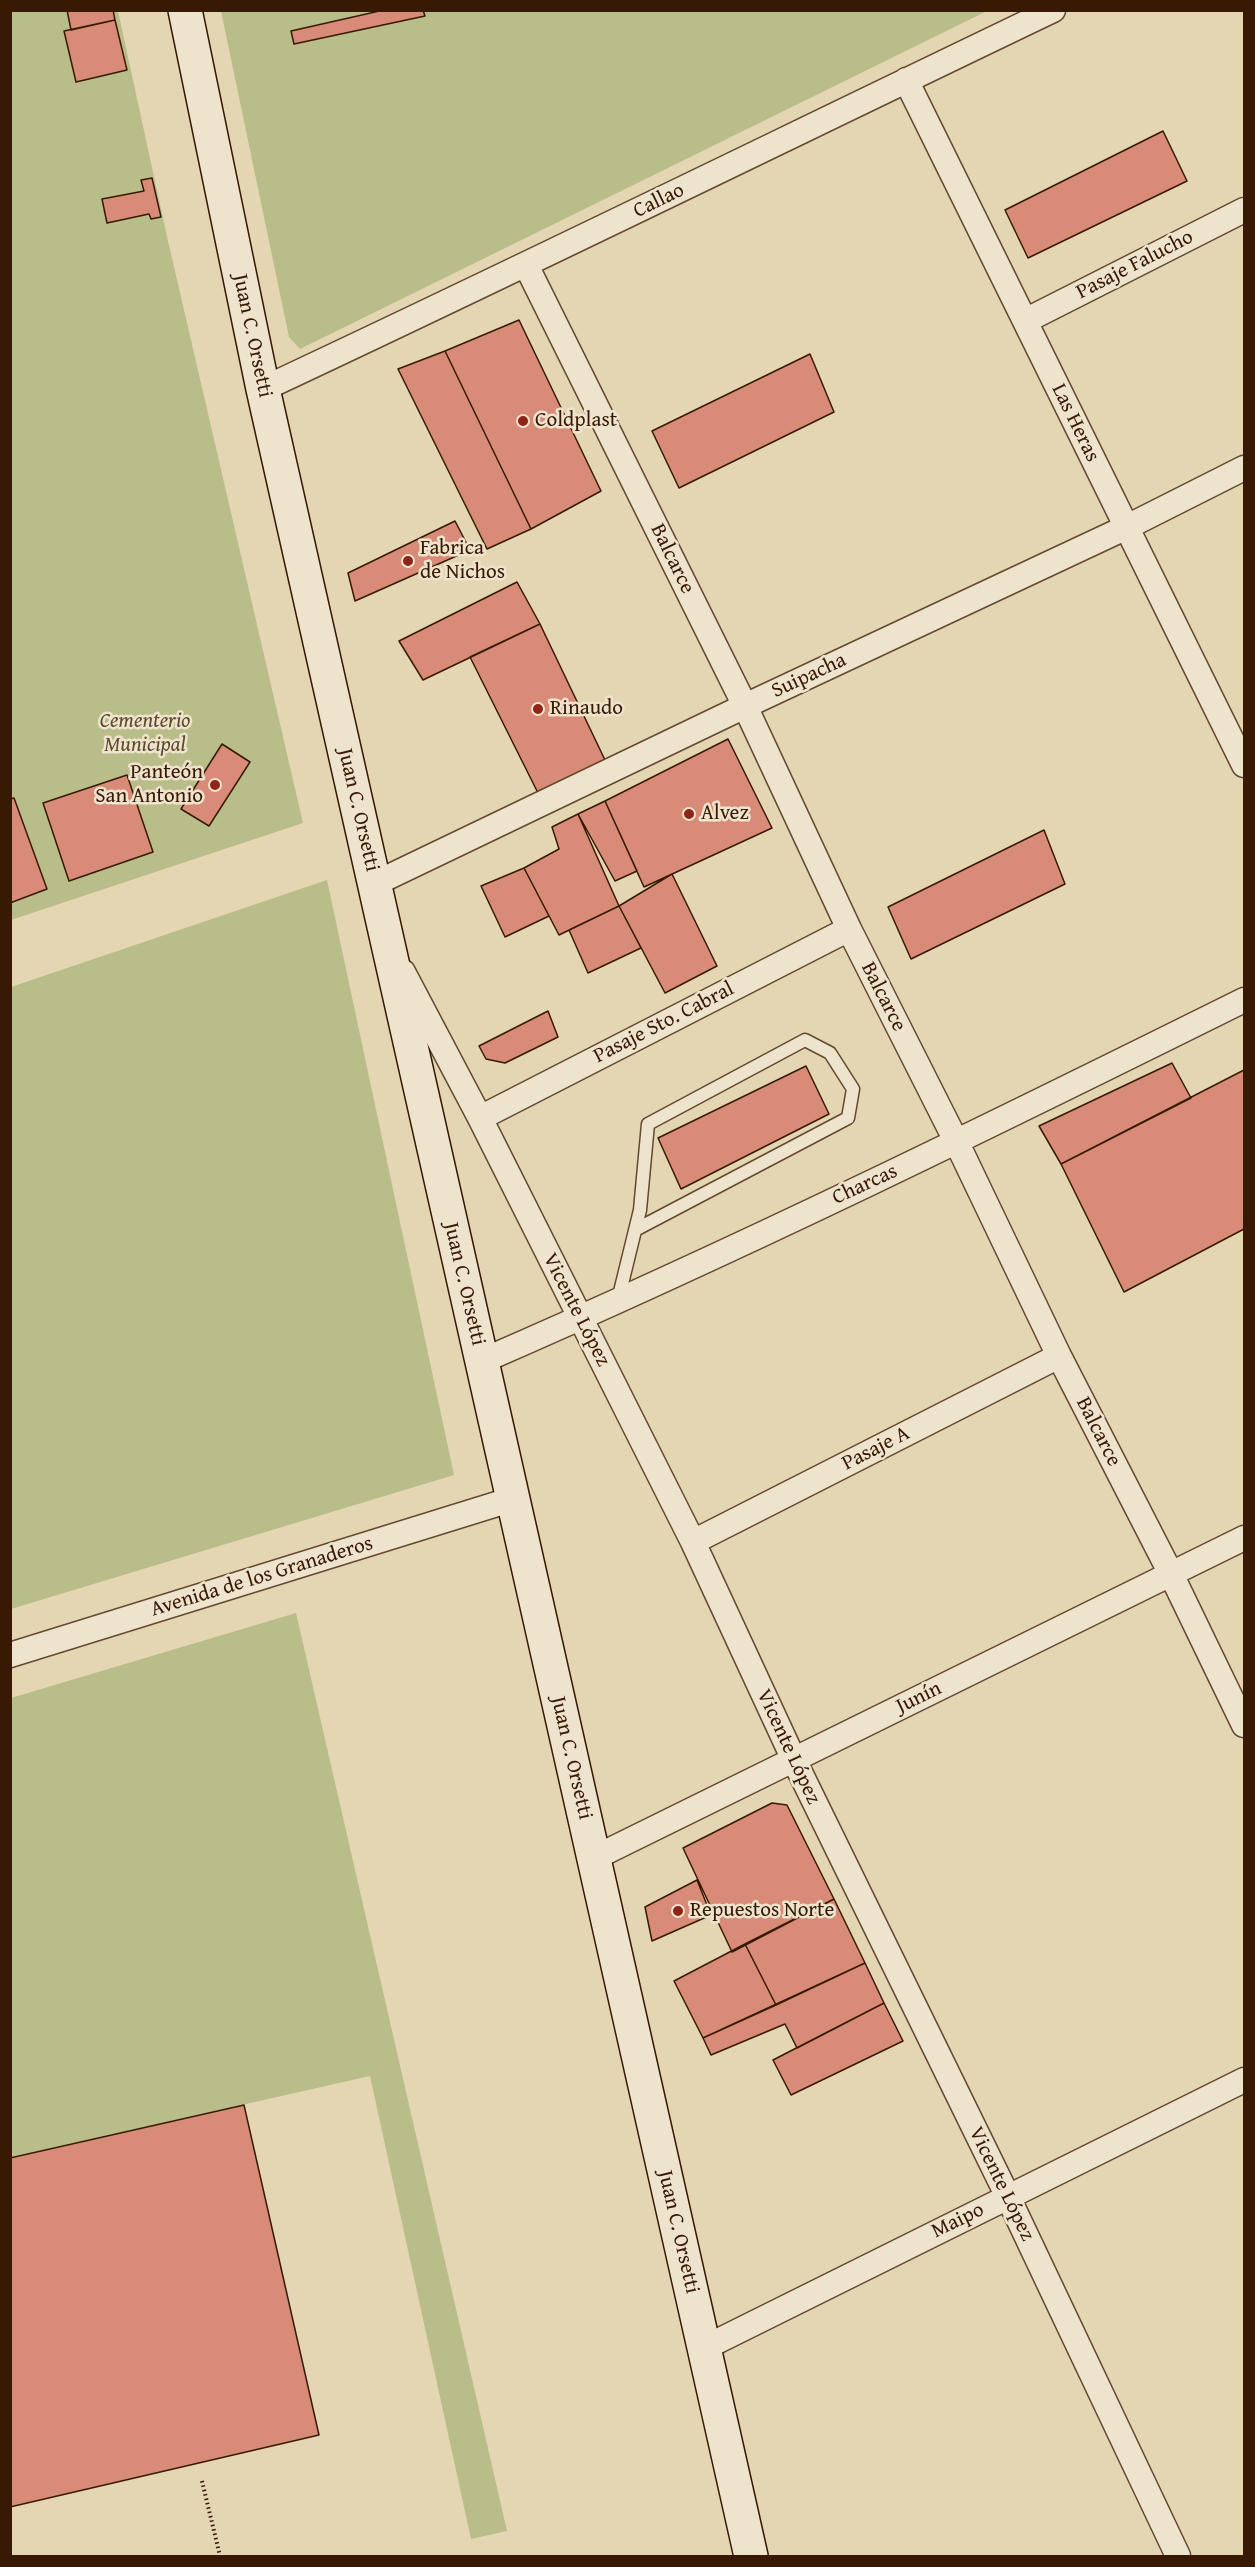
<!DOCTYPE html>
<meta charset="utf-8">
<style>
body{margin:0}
#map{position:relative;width:1255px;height:2567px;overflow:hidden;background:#e5d6b3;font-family:"Gentium Book Plus",serif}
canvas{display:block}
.frame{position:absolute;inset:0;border:12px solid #381a04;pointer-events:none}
</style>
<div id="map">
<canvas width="1255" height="2567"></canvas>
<div class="frame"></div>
</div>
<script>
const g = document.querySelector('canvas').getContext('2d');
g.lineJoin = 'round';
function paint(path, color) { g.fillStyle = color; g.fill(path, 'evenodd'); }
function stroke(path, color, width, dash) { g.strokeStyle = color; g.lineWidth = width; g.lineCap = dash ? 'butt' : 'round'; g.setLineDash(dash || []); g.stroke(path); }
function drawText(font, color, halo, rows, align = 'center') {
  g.font = font + ' "Gentium Book Plus",serif'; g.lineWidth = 5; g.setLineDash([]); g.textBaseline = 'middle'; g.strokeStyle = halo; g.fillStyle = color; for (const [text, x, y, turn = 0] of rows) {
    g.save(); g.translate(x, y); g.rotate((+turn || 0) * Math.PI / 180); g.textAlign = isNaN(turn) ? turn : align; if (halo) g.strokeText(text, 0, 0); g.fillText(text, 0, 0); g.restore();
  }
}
const green = new Path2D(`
 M 10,11 L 118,11 L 168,241 L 303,823 L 11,920 Z
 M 221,11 L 987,11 L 300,349 L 289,337 Z
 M 327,880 L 454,1475 L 11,1609 L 11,987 Z
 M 296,1613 L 507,2531 L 471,2539 L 370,2076 L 11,2157 L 11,1698 Z`);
const building = new Path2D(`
 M 67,10 L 113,10 L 115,20 L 71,30 Z
 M 384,10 L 423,10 L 425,16 L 294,44 L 291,31 Z
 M 115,20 L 127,70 L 76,82 L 64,31 Z
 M 1163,131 L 1187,181 L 1028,258 L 1005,210 Z
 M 152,178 L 161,217 L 151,219 L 149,214 L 107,223 L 102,199 L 144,191 L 141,180 Z
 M 519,320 L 601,491 L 531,529 L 445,351 Z
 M 445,351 L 531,529 L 487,549 L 398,369 Z
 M 810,354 L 834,412 L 679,488 L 652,431 Z
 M 455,521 L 470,550 L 355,601 L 348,573 Z
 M 517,582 L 540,624 L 423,680 L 399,641 Z
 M 540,624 L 605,760 L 538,793 L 470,657 Z
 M 728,739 L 772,828 L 644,887 L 605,801 Z
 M 222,744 L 250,762 L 209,826 L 181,809 Z
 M 127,775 L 153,852 L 69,881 L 43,803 Z
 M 14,798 L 47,889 L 10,903 L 10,799 Z
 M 605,801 L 637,871 L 615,881 L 578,814 Z
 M 578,814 L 619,906 L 559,935 L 524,868 L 559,849 L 552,827 Z
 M 1044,830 L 1065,884 L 911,959 L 888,907 Z
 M 524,868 L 549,916 L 505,937 L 481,886 Z
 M 672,874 L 717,966 L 665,993 L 619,906 Z
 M 619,906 L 641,948 L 588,973 L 569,930 Z
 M 548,1011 L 558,1037 L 505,1063 L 486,1059 L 479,1046 Z
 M 1172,1063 L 1191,1098 L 1061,1164 L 1039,1126 Z
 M 806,1066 L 829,1114 L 681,1189 L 658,1138 Z
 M 1244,1070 L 1244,1229 L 1124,1292 L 1061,1164 Z
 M 772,1803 L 787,1805 L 834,1899 L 732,1952 L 683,1848 Z
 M 697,1880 L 711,1915 L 652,1941 L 645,1907 Z
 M 834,1899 L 865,1963 L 776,2005 L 745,1944 Z
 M 745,1944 L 776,2005 L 703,2038 L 674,1981 Z
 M 865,1963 L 884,2003 L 797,2048 L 785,2024 L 711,2055 L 703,2038 Z
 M 884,2003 L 903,2041 L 791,2095 L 773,2060 Z
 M 244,2105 L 319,2435 L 10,2507 L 10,2158 Z`);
const path = new Path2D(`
 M 202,2481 L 220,2556`);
const lane = new Path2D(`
 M 618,1300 L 640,1210 L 648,1124 L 805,1040 L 830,1053 L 853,1089 L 848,1118 L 635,1230`);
const street = new Path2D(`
 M 906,80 L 1244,765
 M 526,265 L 745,706 L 849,929 L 957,1143 L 1059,1356 L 1171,1574 L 1244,1725
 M 1025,321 L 1244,210
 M 263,389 C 528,265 790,136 1053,10
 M 374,884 L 745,706 L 1127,527 L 1244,468
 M 403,972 L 480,1118 L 693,1542 L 794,1760 L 1008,2197 L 1178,2556
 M 480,1118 L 849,929
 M 482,1361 C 740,1249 992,1125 1244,1000
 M 693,1542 L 1059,1356
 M 10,1655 L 513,1499
 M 594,1858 L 1244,1538
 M 704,2348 L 1244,2080`);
const secondary = new Path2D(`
 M 185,10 L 263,389 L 751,2556`);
const markers = [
 [523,421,6,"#8f2418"],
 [408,561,6,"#8f2418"],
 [538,709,6,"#8f2418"],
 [215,785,6,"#8f2418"],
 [689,814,6,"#8f2418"],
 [678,1911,6,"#8f2418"]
];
const streetNames = [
 ["Callao",659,201,-26],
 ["Pasaje Falucho",1135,265,-27],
 ["Juan C. Orsetti",252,336,78],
 ["Las Heras",1075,423,64],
 ["Balcarce",672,559,64],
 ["Suipacha",809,676,-25],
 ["Juan C. Orsetti",358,810,77],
 ["Balcarce",883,997,63],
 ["Pasaje Sto. Cabral",664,1023,-27],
 ["Charcas",865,1185,-25],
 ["Juan C. Orsetti",464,1284,77],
 ["Vicente López",576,1310,63],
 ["Balcarce",1098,1432,63],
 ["Pasaje A",876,1449,-27],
 ["Avenida de los Granaderos",262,1577,-17],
 ["Junín",919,1698,-26],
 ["Vicente López",788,1747,65],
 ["Juan C. Orsetti",571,1758,77],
 ["Vicente López",1001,2184,64],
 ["Maipo",958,2221,-26],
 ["Juan C. Orsetti",678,2232,77]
];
const poiNames = [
 ["Coldplast",535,421],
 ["Fabrica",420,549],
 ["de Nichos",420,573],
 ["Rinaudo",550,709],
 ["Panteón",203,773,"right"],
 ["San Antonio",203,797,"right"],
 ["Alvez",701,814],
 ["Repuestos Norte",690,1911]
];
const parkNames = [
 ["Cementerio",145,722],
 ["Municipal",145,746]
];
paint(green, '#b8bd8a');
paint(building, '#d88b77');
stroke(building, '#381a04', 1.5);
stroke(lane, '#634930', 15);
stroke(street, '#634930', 27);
stroke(secondary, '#381a04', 36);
stroke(path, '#381a04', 4, [1.5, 3]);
stroke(lane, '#eee4ce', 12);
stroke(street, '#eee4ce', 24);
stroke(secondary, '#eee4ce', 33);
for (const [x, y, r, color] of markers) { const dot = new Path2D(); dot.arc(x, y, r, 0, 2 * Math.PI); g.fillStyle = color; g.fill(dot); stroke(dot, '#eee4ce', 2); }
drawText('21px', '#381a04', '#eee4ce', streetNames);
drawText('21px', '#381a04', '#eee4ce', poiNames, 'left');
drawText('italic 21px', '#5e4b2c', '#eee4ce', parkNames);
</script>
